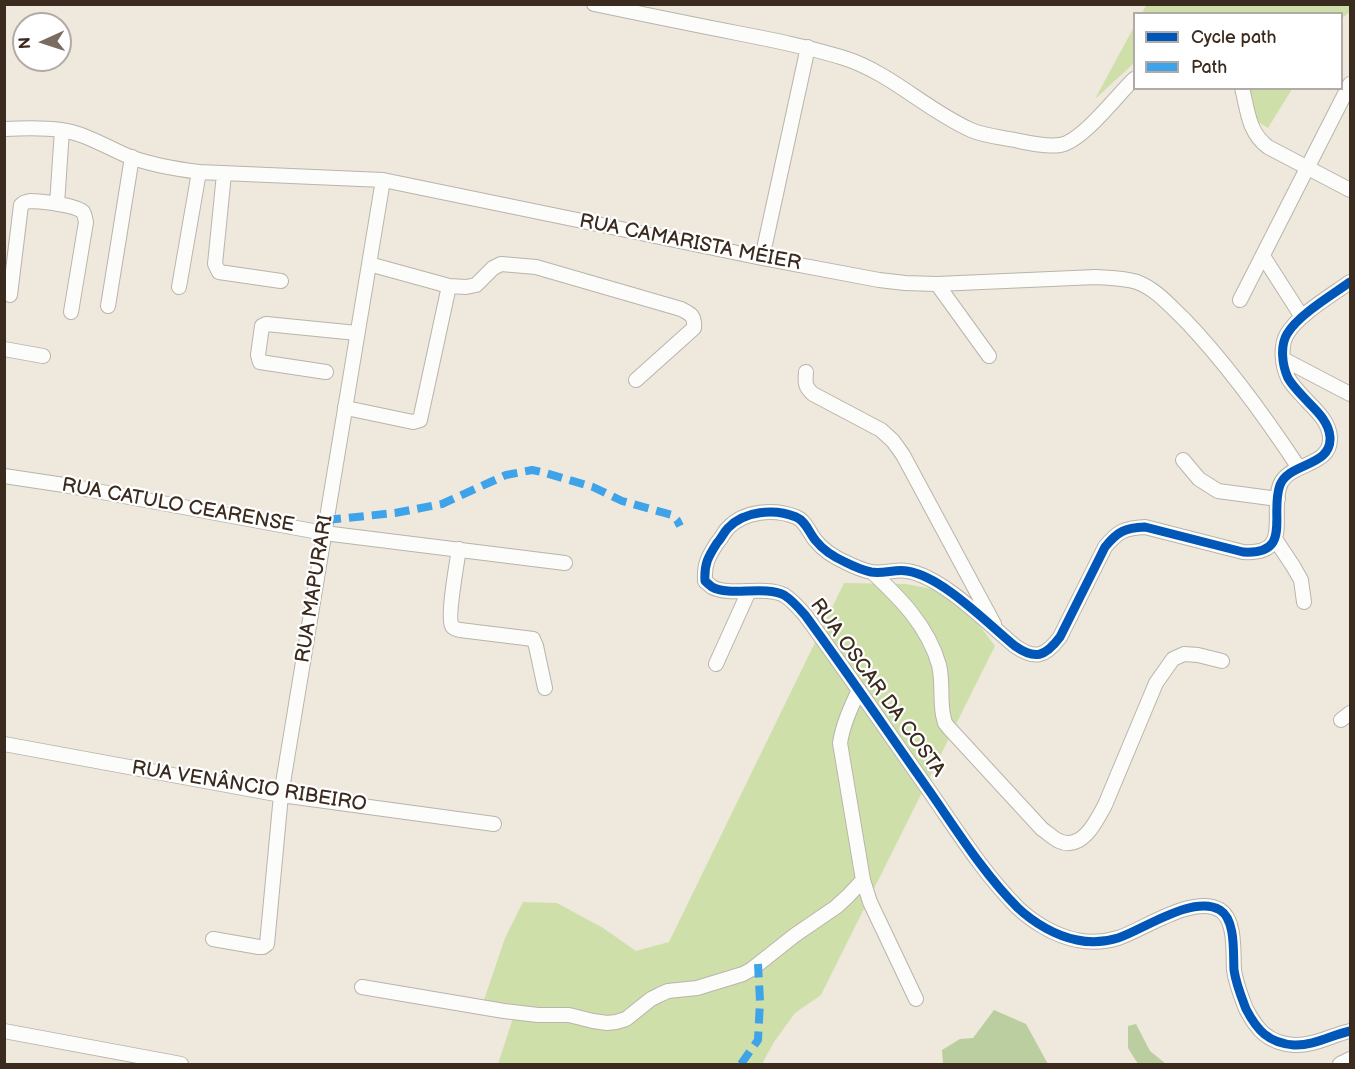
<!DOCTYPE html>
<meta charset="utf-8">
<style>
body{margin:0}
#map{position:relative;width:1355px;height:1069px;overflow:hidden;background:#eee8dd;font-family:"Balsamiq Sans",sans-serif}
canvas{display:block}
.frame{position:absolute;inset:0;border:6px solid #3b2a1e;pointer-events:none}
.legend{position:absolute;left:1133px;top:12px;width:210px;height:78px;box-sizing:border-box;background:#fff;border:2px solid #b1aaa5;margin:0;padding:8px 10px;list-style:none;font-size:18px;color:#3b2a1e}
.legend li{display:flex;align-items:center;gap:12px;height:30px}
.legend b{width:30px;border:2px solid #b1aaa5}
.north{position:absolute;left:12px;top:12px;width:60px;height:60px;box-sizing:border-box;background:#fff;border:2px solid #b1aaa5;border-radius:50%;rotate:267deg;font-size:16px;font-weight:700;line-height:24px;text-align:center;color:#3b2a1e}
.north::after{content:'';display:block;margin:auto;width:21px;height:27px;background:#7a6c61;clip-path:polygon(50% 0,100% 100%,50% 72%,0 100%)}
</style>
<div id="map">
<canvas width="1355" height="1069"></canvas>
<div class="frame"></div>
<ul class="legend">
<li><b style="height:8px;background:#0057b8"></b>Cycle path</li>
<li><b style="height:8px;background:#3fa3ea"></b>Path</li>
</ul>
<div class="north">N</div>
</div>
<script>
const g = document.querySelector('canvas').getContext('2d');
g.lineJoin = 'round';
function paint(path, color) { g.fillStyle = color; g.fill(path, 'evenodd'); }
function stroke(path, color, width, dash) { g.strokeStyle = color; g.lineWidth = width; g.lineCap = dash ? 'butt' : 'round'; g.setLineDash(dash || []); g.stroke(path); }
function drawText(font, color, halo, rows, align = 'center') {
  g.font = font + ' "Balsamiq Sans",sans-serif'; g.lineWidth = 4.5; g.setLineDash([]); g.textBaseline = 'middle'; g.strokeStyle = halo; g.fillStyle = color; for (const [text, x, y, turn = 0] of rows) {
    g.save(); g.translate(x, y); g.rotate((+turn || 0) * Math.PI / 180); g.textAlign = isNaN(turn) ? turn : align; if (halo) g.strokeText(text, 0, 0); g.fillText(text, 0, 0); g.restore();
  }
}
const green = new Path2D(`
 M 1147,4 L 1350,4 L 1350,12 L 1342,18 L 1342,14 L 1142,13 Z
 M 1134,27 L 1134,63 L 1095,99 Z
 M 1248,89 L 1292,89 L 1268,128 L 1250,117 Z
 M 844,583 L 906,584 L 933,589 L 967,609 L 995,646 L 821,995 L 795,1013 L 774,1042 L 762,1064 L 498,1064 L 513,1018 L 481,1009 L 505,938 L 523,902 L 557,903 L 603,928 L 636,951 L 669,942 Z`);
const forest = new Path2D(`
 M 994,1010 L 1026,1024 L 1048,1064 L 943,1064 L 942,1050 L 960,1039 L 973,1038 Z
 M 1136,1024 L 1150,1051 L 1166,1064 L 1138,1064 L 1128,1048 L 1128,1026 Z`);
const minor = new Path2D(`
 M 594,4 C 642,14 690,24 737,33 C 773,40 809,47 844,58 C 891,73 926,110 971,130 C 985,136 1000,137 1015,140 C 1029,143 1046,147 1060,145 C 1082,142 1118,94 1134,79
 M 1242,88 C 1248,111 1248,132 1268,147 L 1350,190
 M 4,129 C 23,128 42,127 61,130 C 85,133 108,148 130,157 C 152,165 176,169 199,172 L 383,180 L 762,258 L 879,280 L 905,283 L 937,284 L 1096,277 C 1110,278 1124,278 1137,282 C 1156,289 1170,306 1184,319 C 1228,365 1264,415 1299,468
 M 224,174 L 215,264 L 219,272 L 281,281
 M 57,204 L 62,130
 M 1263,256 L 1302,317
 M 762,258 L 808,47
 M 369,264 L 449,286 L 466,287 L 476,285 L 493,268 L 501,264 L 536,267 L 681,309 C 691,314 695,316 694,328 L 636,380
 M 1350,282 C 1332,295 1298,315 1287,334 C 1280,346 1282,365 1288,378 C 1293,387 1302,395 1309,403 C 1318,412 1329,423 1330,437 C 1332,467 1289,462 1280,485 C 1269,514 1294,555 1243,552 L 1145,527 C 1125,528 1118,531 1105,547 L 1060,637 C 1045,657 1035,660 1015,646 C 988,624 942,576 907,571 C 896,569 883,574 871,572 C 862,570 853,566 845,562 C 834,557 824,551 816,541 C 809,533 806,521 796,517 C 774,508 744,511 728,528 C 724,532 721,539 717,543 C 708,557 704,564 705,581 C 706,582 712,587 712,587 C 730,597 764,585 784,595 C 792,600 799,608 805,615 C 847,672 887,731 928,789 C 956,829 983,873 1018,908 C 1034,923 1056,936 1077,940 C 1091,943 1105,942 1118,938 C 1143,930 1193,894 1220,910 C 1236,920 1233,953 1234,970 C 1236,984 1241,996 1246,1009 C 1257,1030 1268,1043 1294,1045 C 1313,1046 1332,1035 1350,1031
 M 937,284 L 989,356
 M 179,287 L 199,172
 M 10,295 L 21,205 C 25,202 25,202 30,201 C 40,201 76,205 83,212 C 85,215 85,219 86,222 L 71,312
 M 1240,300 L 1350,84
 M 108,306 L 132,157
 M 4,349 L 43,356
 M 1283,359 L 1350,394
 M 326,372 L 260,362 L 258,355 L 262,326 L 266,324 L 357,333
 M 806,372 C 805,383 805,387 813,394 L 881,430 L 893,441 L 903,455 L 994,624
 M 345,407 L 351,409 L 413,422 L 420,420 L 449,286
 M 1183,460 L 1199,479 L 1218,491 L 1278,499
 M 4,476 L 64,485 L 324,533 L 565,563
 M 1275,539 L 1293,566 L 1301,580 L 1304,602
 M 459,549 C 457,562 447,618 452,626 C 454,629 457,629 460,630 L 533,639 L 536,646 L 545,688
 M 872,572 C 900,598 928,626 939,665 C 943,681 940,699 943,715 L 945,723 L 949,728 L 1042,829 C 1048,833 1053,838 1059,841 C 1082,851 1096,822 1105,805 L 1156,683 L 1173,659 L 1184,654 L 1198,655 L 1222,661
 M 716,664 L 749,591
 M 859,690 C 851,707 843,724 840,743 L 863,880 L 870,902 L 916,999
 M 1341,720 L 1350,713
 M 4,744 L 281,795 L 494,824
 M 213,939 L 259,947 L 263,947 L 267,944 L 281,795 L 383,180
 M 362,987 L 504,1011 L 538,1015 L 569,1015 L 593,1021 L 607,1023 L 616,1022 L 626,1019 L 651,999 L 659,995 L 668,991 L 697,988 L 743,974 L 752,969 L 795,935 L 836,907 L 848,896 L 863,880
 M 4,1031 L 181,1064
 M 1340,1064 L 1350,1059`);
const quiet = new Path2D(`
 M 326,520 L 395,513 L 442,504 L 506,475 L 532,470 L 542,472 L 593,487 L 622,501 L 672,515 L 677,520 L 680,526
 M 741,1064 L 758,1040 L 760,1001 L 758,964`);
const cycleway = new Path2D(`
 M 1350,282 C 1332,295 1298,315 1287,334 C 1280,346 1282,365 1288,378 C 1293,387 1302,395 1309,403 C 1318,412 1329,423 1330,437 C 1332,467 1289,462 1280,485 C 1269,514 1294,555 1243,552 L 1145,527 C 1125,528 1118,531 1105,547 L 1060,637 C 1045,657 1035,660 1015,646 C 988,624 942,576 907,571 C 896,569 883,574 871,572 C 862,570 853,566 845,562 C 834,557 824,551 816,541 C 809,533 806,521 796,517 C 774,508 744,511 728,528 C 724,532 721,539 717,543 C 708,557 704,564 705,581 C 706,582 712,587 712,587 C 730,597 764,585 784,595 C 792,600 799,608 805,615 C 847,672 887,731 928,789 C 956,829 983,873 1018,908 C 1034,923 1056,936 1077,940 C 1091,943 1105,942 1118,938 C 1143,930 1193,894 1220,910 C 1236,920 1233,953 1234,970 C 1236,984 1241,996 1246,1009 C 1257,1030 1268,1043 1294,1045 C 1313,1046 1332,1035 1350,1031`);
const streetNames = [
 ["RUA CAMARISTA MÉIER",690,243,11],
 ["RUA CATULO CEARENSE",178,506,10],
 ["RUA MAPURARI",315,589,-81],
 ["RUA OSCAR DA COSTA",877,688,54],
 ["RUA VENÂNCIO RIBEIRO",249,787,9]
];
paint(green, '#cfdfaa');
paint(forest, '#bacea0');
stroke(minor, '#b9b4ac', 16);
stroke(minor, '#fcfcfa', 14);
stroke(quiet, '#3fa3ea', 8, [15, 8]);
stroke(cycleway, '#0057b8', 9);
drawText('20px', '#3b2a1e', '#fff', streetNames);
</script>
